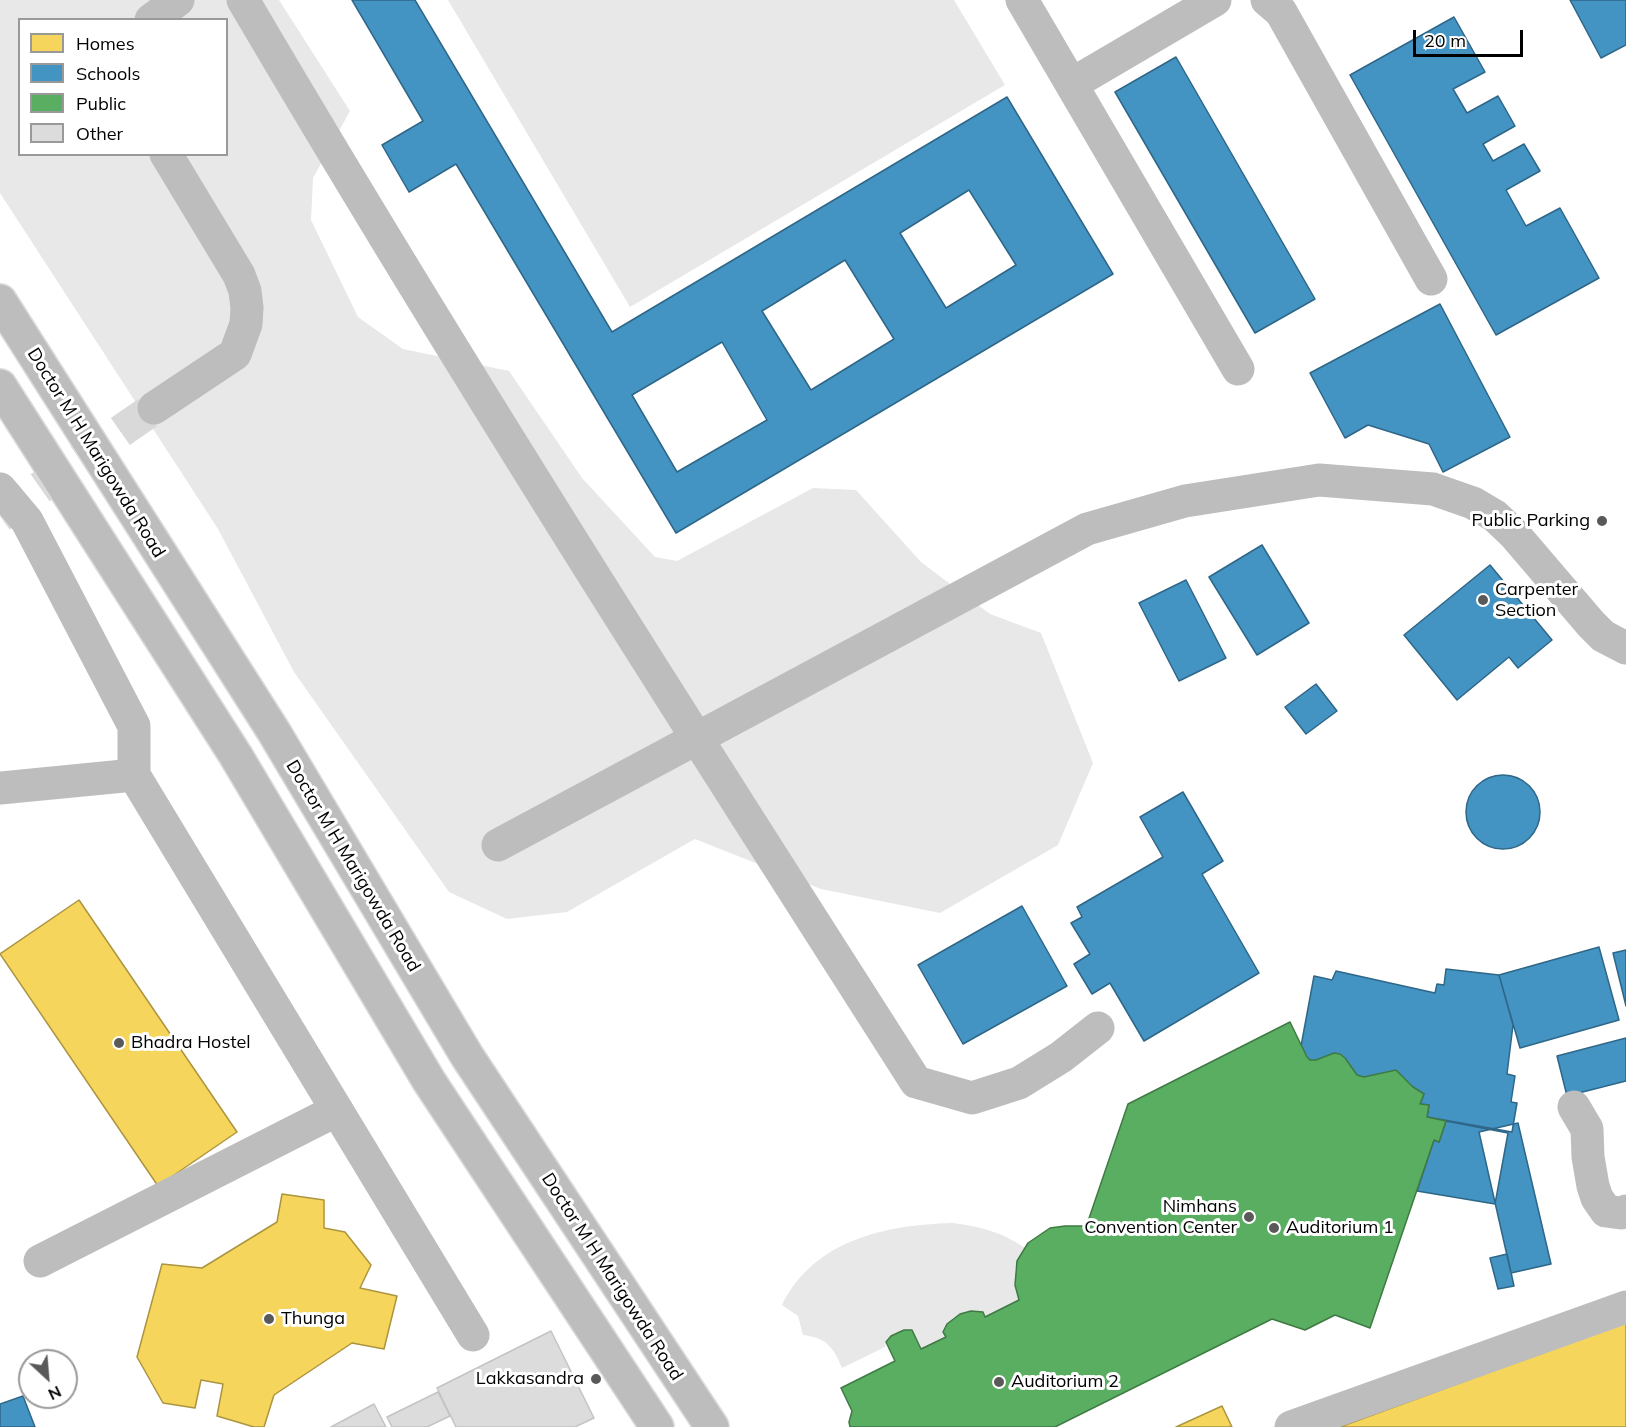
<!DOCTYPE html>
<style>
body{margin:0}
#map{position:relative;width:1626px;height:1427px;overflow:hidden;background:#fff;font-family:Mulish,sans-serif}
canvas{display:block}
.legend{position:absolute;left:18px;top:18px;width:210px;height:138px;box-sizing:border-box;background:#fff;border:2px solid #999;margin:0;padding:8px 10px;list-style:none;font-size:18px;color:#000}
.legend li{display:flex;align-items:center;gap:12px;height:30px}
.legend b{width:30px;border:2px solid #999}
.north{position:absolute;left:18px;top:1349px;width:60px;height:60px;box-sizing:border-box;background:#fff;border:2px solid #999;border-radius:50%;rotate:154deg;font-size:16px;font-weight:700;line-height:24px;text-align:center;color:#000}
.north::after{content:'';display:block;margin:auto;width:21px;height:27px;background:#595959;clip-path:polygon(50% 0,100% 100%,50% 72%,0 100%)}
.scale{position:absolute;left:1413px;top:30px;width:110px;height:27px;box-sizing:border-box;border:3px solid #000;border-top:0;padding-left:8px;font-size:18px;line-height:21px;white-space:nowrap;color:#000;-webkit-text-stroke:4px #fff;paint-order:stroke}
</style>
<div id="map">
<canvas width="1626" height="1427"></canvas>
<ul class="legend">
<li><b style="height:16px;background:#f6d55c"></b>Homes</li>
<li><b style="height:16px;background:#4393c3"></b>Schools</li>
<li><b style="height:16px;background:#5aae61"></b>Public</li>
<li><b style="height:16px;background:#dcdcdc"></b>Other</li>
</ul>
<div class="north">N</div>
<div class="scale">20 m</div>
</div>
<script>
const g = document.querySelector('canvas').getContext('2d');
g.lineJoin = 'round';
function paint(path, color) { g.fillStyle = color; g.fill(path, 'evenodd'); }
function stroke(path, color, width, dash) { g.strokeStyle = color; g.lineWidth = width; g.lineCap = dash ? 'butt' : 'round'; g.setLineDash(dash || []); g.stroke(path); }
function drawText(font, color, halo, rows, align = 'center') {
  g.font = font + ' Mulish,sans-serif'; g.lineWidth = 6; g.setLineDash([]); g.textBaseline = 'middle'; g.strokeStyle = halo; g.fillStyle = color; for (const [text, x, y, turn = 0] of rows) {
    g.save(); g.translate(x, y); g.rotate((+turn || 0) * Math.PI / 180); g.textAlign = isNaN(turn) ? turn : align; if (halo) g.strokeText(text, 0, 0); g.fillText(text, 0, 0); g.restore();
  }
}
const green = new Path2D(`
 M 0,0 L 279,0 L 350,111 L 313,178 L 311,220 L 358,317 L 403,349 L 509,371 L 582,478 L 655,557 L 677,561 L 813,488 L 856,490 L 921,562 L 990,614 L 1041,633 L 1093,763 L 1058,845 L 940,913 L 821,889 L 695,839 L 567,912 L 507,919 L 449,892 L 294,672 L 218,529 L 0,193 ZM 20,20 L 226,20 L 226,154 L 20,154 Z
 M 448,0 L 954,0 L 1005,85 L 630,307 Z
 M 952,1223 C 979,1226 1002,1232 1025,1248 C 1013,1263 1013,1282 1019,1300 L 985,1317 L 982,1312 C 964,1310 952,1315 943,1332 L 946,1337 L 921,1349 L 912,1330 C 900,1331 888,1334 885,1347 L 842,1368 C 833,1346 826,1338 803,1335 L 798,1316 L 782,1305 C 814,1240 885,1225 952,1223 Z`);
const homes = new Path2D(`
 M 79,900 L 237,1132 L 158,1186 L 0,954 Z
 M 282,1194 L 324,1200 L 324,1228 L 345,1232 L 371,1265 L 360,1288 L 397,1296 L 384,1349 L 352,1343 L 274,1395 L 264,1427 L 254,1427 L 217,1416 L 223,1384 L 201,1380 L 195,1408 L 163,1403 L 137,1357 L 162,1264 L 202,1268 L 277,1222 Z
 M 1626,1322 L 1626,1427 L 1340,1427 Z
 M 1222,1406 L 1232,1427 L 1176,1427 Z`);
const schools = new Path2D(`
 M 352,0 L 415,0 L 612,332 L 1007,97 L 1113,274 L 676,533 L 456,164 L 409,192 L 382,145 L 423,121 ZM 969,190 L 1016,265 L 946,308 L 900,233 ZM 845,260 L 894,339 L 811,390 L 762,311 ZM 722,342 L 767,420 L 677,472 L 632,395 Z
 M 1570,0 L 1626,0 L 1626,45 L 1601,58 Z
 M 1454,17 L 1485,72 L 1453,89 L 1467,113 L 1498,96 L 1515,126 L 1483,144 L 1493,161 L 1524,144 L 1540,171 L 1506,190 L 1526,226 L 1560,208 L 1599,278 L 1496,335 L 1350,75 Z
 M 1176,57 L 1315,299 L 1255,333 L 1115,92 Z
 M 1440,304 L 1510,437 L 1443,472 L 1429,444 L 1368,425 L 1345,438 L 1310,373 Z
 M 1262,545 L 1309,623 L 1257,655 L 1209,577 Z
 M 1490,565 L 1552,640 L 1518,668 L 1509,657 L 1457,700 L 1404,635 Z
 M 1186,580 L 1226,658 L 1179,681 L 1139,603 Z
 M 1316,684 L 1337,711 L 1306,734 L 1285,707 Z
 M1466 812a37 37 0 1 1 74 0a37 37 0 1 1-74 0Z
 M 1183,792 L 1223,861 L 1202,874 L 1259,973 L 1144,1041 L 1110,983 L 1092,994 L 1074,964 L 1090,954 L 1071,923 L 1082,917 L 1077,907 L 1163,857 L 1140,817 Z
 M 1022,906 L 1067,986 L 963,1044 L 918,965 Z
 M 1599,947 L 1619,1020 L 1520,1048 L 1499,975 Z
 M 1626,950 L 1626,1006 L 1613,953 Z
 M 1446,969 L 1499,975 L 1513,1025 L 1507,1074 L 1515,1076 L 1511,1102 L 1517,1103 L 1512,1132 L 1427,1117 L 1429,1105 L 1420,1104 L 1424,1094 L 1296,1073 L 1314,976 L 1332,980 L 1336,971 L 1435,993 L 1437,984 L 1444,985 Z
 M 1626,1038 L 1626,1081 L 1567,1096 L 1557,1056 Z
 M 1446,1121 L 1508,1133 L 1495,1204 L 1417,1191 L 1434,1140 L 1439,1142 Z
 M 1518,1123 L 1551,1264 L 1511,1273 L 1479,1132 Z
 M 1507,1254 L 1514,1286 L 1498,1289 L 1490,1258 Z
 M 23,1396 L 35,1427 L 0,1427 L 0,1404 Z`);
const public = new Path2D(`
 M 1290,1022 L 1307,1057 L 1310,1060 L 1316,1060 L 1334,1053 L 1340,1054 L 1345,1058 L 1357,1075 L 1364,1077 L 1396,1070 L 1413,1087 L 1424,1094 L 1420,1104 L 1429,1105 L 1427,1117 L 1446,1121 L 1439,1142 L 1434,1140 L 1370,1328 L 1335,1315 L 1305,1330 L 1272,1319 L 1055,1427 L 850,1427 L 849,1422 L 852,1411 L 841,1388 L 895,1361 L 886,1342 L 891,1336 L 904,1330 L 912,1330 L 921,1349 L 946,1337 L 943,1332 L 947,1324 L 960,1314 L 971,1311 L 983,1312 L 985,1317 L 1019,1300 L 1015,1285 L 1017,1261 L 1028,1243 L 1050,1228 L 1065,1226 L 1083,1226 L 1085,1230 L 1128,1104 Z`);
const building = new Path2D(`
 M 551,1331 L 594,1418 L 575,1427 L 456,1427 L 437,1388 Z
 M 438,1392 L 450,1416 L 427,1427 L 392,1427 L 387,1417 Z
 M 374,1404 L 386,1427 L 331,1427 Z`);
const minorTunnel = new Path2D(`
 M 0,516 L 154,408`);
const minor = new Path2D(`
 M 243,0 C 458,366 687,724 916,1082 L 972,1098 L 1019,1083 L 1061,1057 L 1098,1028
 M 1022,0 L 1238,369
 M 1267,0 L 1281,12 L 1431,279
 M 151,20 L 178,0
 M 1072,84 L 1215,0
 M 154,408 L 235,354 L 246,324 L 247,308 L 245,291 L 239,275 L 166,154
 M 0,489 L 27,521 L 134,726 L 134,775 L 473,1335
 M 0,788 L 134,775
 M 498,845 L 1087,529 L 1185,501 L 1319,480 L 1433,489 L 1473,503 L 1495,516 L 1514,534 L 1591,624 L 1603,636 L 1626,648
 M 1574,1107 L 1587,1129 L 1588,1157 L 1593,1186 L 1597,1198 L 1606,1211 L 1621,1213 L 1626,1211
 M 40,1261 L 337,1110
 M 1291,1427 L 1626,1307`);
const major = new Path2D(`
 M 0,301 L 274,732 L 467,1056 L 712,1427
 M 0,386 L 236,756 L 429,1081 L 657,1427`);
const markers = [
 [1602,521,6,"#595959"],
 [1483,600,6,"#595959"],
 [119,1043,6,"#595959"],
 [1249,1217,6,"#595959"],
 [1274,1228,6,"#595959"],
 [269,1319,6,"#595959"],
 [596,1379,6,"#595959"],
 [999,1382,6,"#595959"]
];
const streetNames = [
 ["Doctor M H Marigowda Road",96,453,58],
 ["Doctor M H Marigowda Road",353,866,59],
 ["Doctor M H Marigowda Road",612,1277,57]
];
const poiNames = [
 ["Public Parking",1590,521,"right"],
 ["Carpenter",1495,590],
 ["Section",1495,611],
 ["Bhadra Hostel",131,1043],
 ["Nimhans",1237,1207,"right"],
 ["Convention Center",1237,1228,"right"],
 ["Auditorium 1",1286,1228],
 ["Thunga",281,1319],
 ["Lakkasandra",584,1379,"right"],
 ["Auditorium 2",1011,1382]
];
paint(green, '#e8e8e8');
paint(homes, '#f6d55c');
stroke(homes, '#ac9540', 1.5);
paint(schools, '#4393c3');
stroke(schools, '#2f6788', 1.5);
paint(public, '#5aae61');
stroke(public, '#3f7a44', 1.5);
paint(building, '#dcdcdc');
stroke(building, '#c4c4c4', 1.5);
stroke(minorTunnel, '#d9d9d9', 33, [33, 16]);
stroke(major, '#dbdbdb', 36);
stroke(minor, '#bdbdbd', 33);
stroke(major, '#bdbdbd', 33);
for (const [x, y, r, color] of markers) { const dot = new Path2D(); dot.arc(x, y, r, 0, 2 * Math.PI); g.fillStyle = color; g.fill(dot); stroke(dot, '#fff', 2); }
drawText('18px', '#000', '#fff', streetNames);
drawText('18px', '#000', '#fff', poiNames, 'left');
</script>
